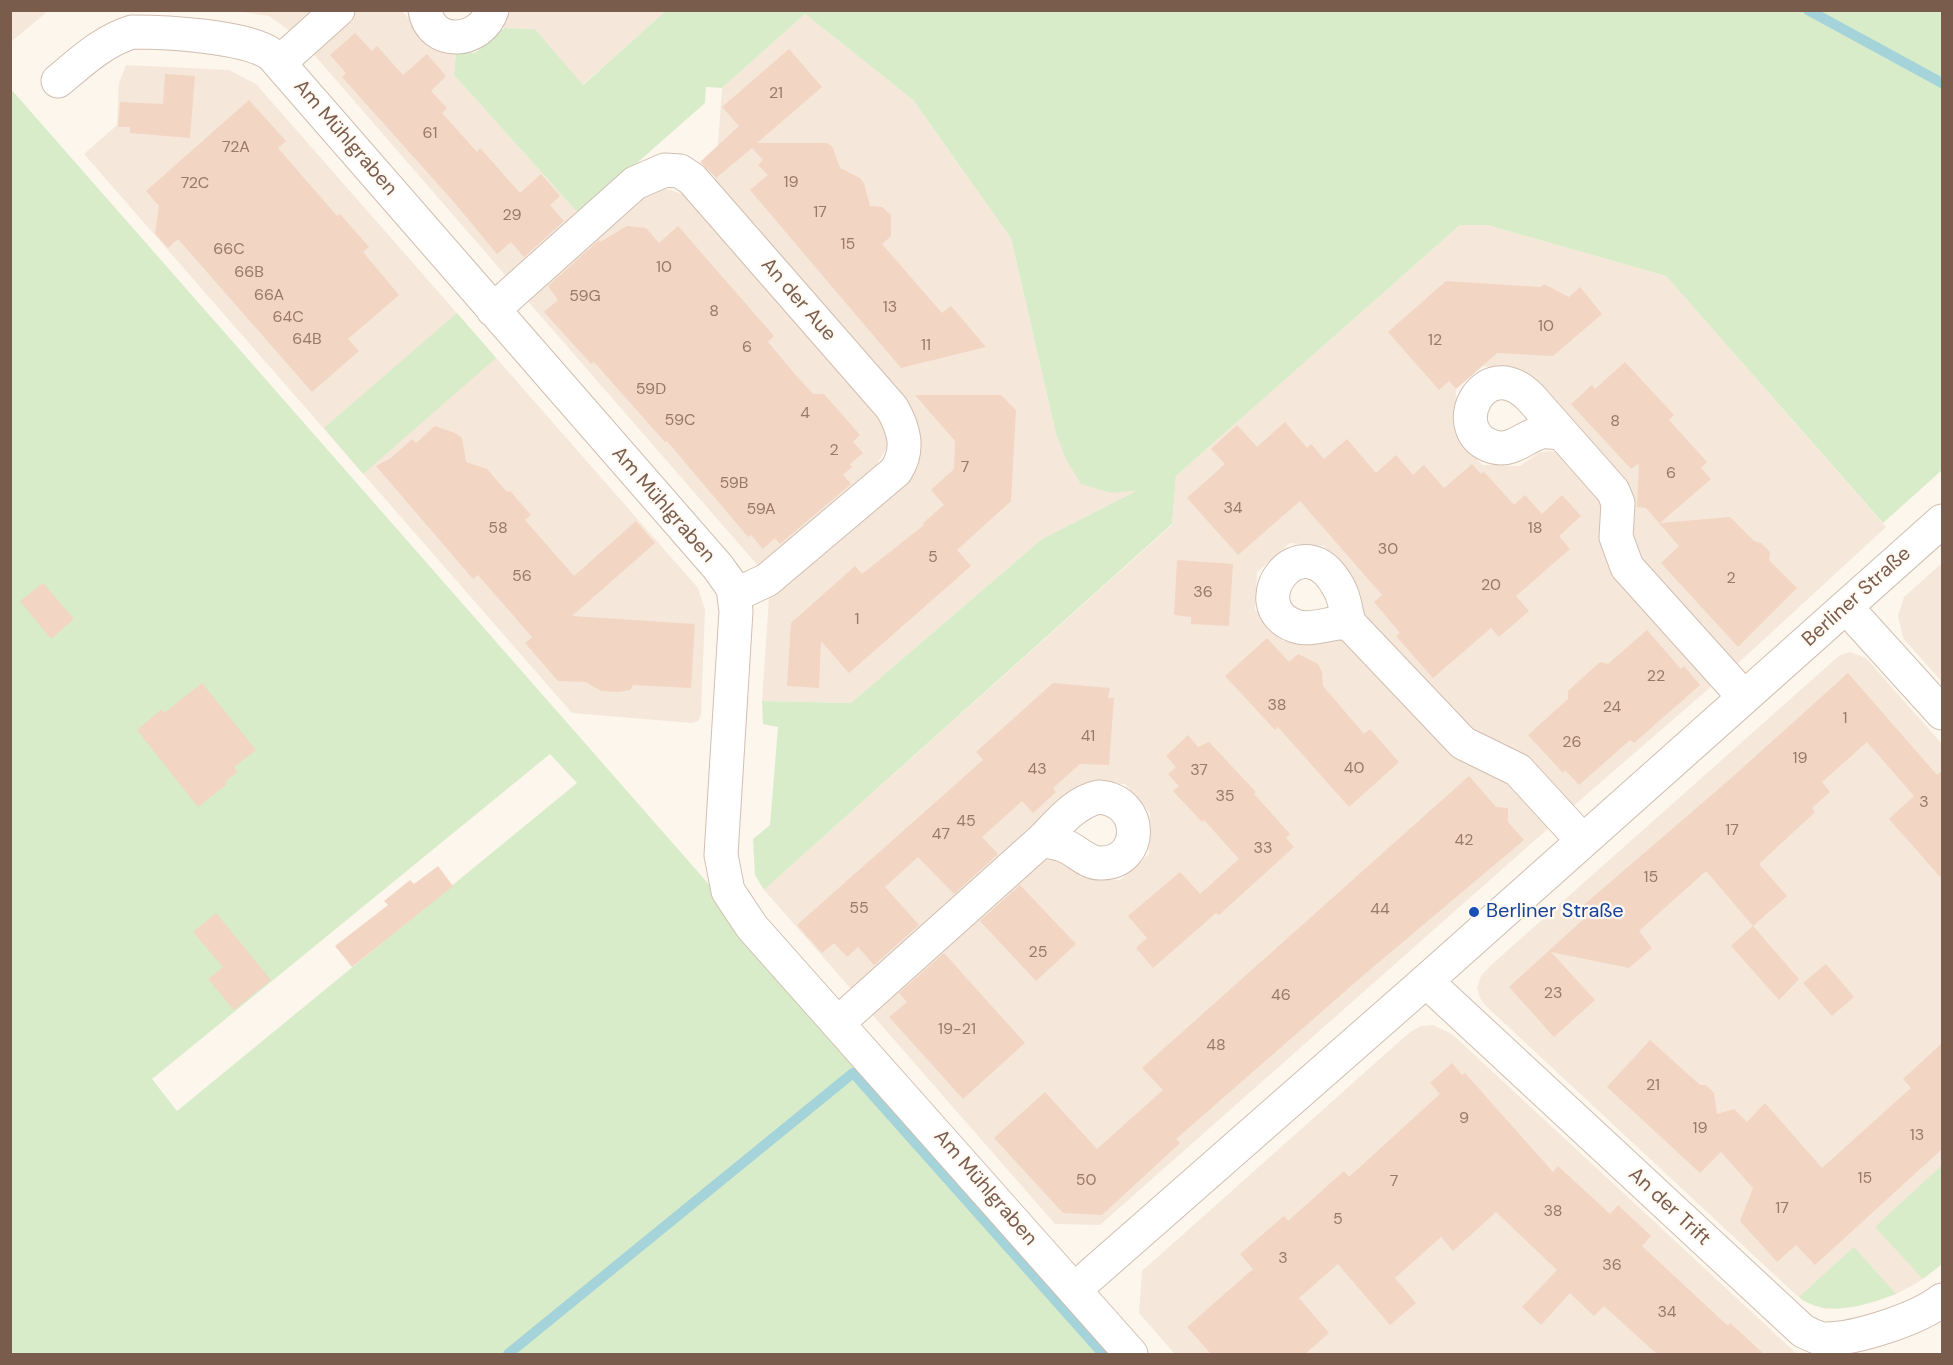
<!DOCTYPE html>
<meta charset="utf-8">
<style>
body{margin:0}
#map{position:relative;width:1953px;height:1365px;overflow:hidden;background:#fdf6ec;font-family:"DM Sans",sans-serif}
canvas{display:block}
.frame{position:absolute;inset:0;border:12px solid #7a5c4d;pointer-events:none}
</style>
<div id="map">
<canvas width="1953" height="1365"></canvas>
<div class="frame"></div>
</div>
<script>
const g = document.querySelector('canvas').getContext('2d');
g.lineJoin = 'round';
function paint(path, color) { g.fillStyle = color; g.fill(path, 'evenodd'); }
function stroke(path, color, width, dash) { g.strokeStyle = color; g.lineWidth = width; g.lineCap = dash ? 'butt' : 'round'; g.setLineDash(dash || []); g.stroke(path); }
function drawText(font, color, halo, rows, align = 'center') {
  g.font = font + ' "DM Sans",sans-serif'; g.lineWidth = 4.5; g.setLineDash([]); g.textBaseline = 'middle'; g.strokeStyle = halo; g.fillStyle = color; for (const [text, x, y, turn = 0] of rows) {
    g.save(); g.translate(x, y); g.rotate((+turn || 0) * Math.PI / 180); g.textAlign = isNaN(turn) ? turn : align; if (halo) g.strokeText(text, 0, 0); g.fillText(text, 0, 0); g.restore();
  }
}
const residential = new Path2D(`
 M 11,10 L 48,10 L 48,11 L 11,42 Z
 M 235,11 L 315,11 L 290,31 L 269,16 Z
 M 356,11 L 402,11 L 436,50 L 456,51 L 454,75 L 579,214 L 506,276 L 310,50 Z
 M 505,11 L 667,11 L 582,85 L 535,29 L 504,28 Z
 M 805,14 L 913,100 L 1011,238 L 1056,434 L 1140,489 L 1042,539 L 851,703 L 762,701 L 769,597 L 903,479 L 914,458 L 715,185 L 722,88 Z
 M 126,65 L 229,70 L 256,84 L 698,588 L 705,610 L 701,715 L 698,721 L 692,723 L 572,713 L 84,154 L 117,125 L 119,83 Z
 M 664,188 L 685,195 L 881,419 L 889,438 L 886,449 L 874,469 L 760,568 L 525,298 L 642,196 Z
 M 1460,225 L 1487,225 L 1666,276 L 1886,527 L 1734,667 L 1639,561 L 1630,536 L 1633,494 L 1529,375 L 1483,366 L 1456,389 L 1455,433 L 1482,465 L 1520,466 L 1538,453 L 1550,451 L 1560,453 L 1596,494 L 1602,507 L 1607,563 L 1713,685 L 1571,808 L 1469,730 L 1361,613 L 1352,590 L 1351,576 L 1324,546 L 1290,543 L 1257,572 L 1255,610 L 1283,641 L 1326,638 L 1341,640 L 1353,646 L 1511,780 L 1551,826 L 1100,1225 L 1055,1224 L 869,1011 L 1045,859 L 1069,864 L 1081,877 L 1120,880 L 1149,854 L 1150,813 L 1125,784 L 1085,783 L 852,990 L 764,890 L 1172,525 L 1176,476 Z
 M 1942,563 L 1942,682 L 1903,638 L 1898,616 L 1904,597 Z
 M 1850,652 L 1866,658 L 1942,744 L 1942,1264 L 1917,1283 L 1896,1294 L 1873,1302 L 1825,1309 L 1804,1301 L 1795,1294 L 1486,1006 L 1480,998 L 1477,988 L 1481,976 L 1490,966 L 1832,662 L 1840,655 Z
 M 1433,1025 L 1452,1034 L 1797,1354 L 1175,1354 L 1139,1313 L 1142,1271 L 1410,1032 L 1421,1026 Z`);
const green = new Path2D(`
 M 667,10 L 1942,11 L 1942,470 L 1883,523 L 1666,276 L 1487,225 L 1460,225 L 1176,476 L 1172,524 L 764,890 L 755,875 L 753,839 L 770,825 L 778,727 L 763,724 L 762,701 L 851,703 L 1042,539 L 1138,490 L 1111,493 L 1081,484 L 1067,461 L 1056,434 L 1011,238 L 913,100 L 805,14 L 722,88 L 706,87 L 705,103 L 579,214 L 454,75 L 456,51 L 475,53 L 504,28 L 535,29 L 583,85 Z
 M 10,88 L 713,889 L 1110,1354 L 11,1354 ZM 550,754 L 577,783 L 177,1111 L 152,1079 Z
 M 457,313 L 496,358 L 363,474 L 324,428 Z
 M 1942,1165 L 1942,1264 L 1923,1279 L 1875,1227 Z
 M 1854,1247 L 1896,1294 C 1866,1305 1827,1319 1799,1297 Z`);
const stream = new Path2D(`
 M 1808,10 L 1942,83
 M 508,1354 L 853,1073 L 1103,1354`);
const building = new Path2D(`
 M 355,33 L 372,51 L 377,46 L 403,75 L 427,54 L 446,76 L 431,91 L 447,108 L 442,113 L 477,152 L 480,148 L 520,193 L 541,174 L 560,196 L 550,205 L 564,221 L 524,257 L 511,242 L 497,254 L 453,201 L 342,77 L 346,73 L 330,55 Z
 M 789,49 L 822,87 L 757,143 L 826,143 L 832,146 L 840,168 L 860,178 L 864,183 L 870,206 L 882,207 L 891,215 L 891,236 L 882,244 L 942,313 L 951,306 L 986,347 L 901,368 L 750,190 L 768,175 L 758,165 L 763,160 L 752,148 L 716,178 L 700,162 L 739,126 L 722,107 Z
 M 165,74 L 195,76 L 190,138 L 130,133 L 130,127 L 118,127 L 120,102 L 163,104 Z
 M 249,100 L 286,141 L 278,148 L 337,216 L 340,214 L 369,247 L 363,252 L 399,295 L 348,339 L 359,351 L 312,392 L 178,239 L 168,248 L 155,233 L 159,206 L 146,191 Z
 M 627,226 L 646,228 L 659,243 L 678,226 L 774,336 L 768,342 L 794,373 L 813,394 L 824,394 L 860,435 L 853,442 L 863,453 L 850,464 L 852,467 L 843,475 L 851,484 L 780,544 L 775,538 L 763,549 L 751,535 L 748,537 L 667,441 L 665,442 L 594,362 L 591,364 L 544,312 L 558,300 L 548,286 L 599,240 L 600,242 Z
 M 1446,281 L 1541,287 L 1544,284 L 1569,297 L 1580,287 L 1602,314 L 1553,356 L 1497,353 L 1456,389 L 1449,381 L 1439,390 L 1388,332 Z
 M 1625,362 L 1674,415 L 1669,420 L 1707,462 L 1701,468 L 1711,479 L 1660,523 L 1730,517 L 1754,541 L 1761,543 L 1770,552 L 1769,560 L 1797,588 L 1738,647 L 1661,563 L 1679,546 L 1646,508 L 1637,507 L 1639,463 L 1631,469 L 1571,404 L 1592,385 L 1595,389 Z
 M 915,395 L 1001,395 L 1016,410 L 1011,501 L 957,550 L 971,566 L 849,673 L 821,641 L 819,688 L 787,686 L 791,623 L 855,566 L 862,574 L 924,525 L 923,523 L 944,505 L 931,490 L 954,469 L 955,441 Z
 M 1285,422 L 1307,448 L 1311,444 L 1324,459 L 1347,439 L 1376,473 L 1396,455 L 1413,475 L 1424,465 L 1444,488 L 1472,464 L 1481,474 L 1484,472 L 1514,505 L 1525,495 L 1542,514 L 1562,495 L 1581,516 L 1559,536 L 1570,549 L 1516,596 L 1529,611 L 1499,637 L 1491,628 L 1433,678 L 1396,636 L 1400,633 L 1374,602 L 1382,595 L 1300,501 L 1238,555 L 1187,498 L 1225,464 L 1211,449 L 1237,425 L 1257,447 Z
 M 435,426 L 455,433 L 462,438 L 466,462 L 487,469 L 507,492 L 510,491 L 531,515 L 525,520 L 574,576 L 636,521 L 655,543 L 572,616 L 695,624 L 691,688 L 633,685 L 630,690 L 618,692 L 601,691 L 586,682 L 558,681 L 525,643 L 532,637 L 478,575 L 473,579 L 376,466 L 391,458 L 412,439 L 416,443 Z
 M 1177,560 L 1233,564 L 1229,626 L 1191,624 L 1191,617 L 1174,615 Z
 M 43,583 L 74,619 L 51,639 L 20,601 Z
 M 1647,630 L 1681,669 L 1684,666 L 1700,685 L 1634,743 L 1630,740 L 1579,785 L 1565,770 L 1563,773 L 1528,735 L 1568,699 L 1568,691 L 1600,662 L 1608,664 Z
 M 1267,638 L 1289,662 L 1298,654 L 1318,664 L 1322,672 L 1323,686 L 1364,734 L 1370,729 L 1399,762 L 1349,807 L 1278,727 L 1275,730 L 1225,676 Z
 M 1848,673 L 1937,775 L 1942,771 L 1942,879 L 1889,819 L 1914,796 L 1867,742 L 1822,782 L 1830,792 L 1812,808 L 1815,812 L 1759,864 L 1787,896 L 1753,926 L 1706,871 L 1639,931 L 1652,948 L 1629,968 L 1551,952 L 1595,1000 L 1554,1037 L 1509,987 L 1586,917 L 1579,909 L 1729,780 Z
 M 202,683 L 256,750 L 234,767 L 237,772 L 225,782 L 227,784 L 198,807 L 137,730 L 162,709 L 164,713 Z
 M 1053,683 L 1110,688 L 1108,698 L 1114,698 L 1109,765 L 1080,764 L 1053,788 L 1056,792 L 1033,813 L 1022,801 L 982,837 L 998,854 L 954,894 L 918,857 L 885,887 L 919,925 L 874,965 L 858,947 L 847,957 L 834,943 L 822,953 L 797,925 L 983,760 L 976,752 Z
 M 1188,735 L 1198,747 L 1209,742 L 1256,792 L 1254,794 L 1290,834 L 1286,838 L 1294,847 L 1219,915 L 1216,913 L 1153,968 L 1136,948 L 1147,938 L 1128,916 L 1180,872 L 1200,894 L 1239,859 L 1204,820 L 1202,822 L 1173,791 L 1179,786 L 1168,774 L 1176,767 L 1166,756 Z
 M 1469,776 L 1496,807 L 1508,808 L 1508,822 L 1524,840 L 1366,973 L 1176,1139 L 1180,1143 L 1102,1215 L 1063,1213 L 994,1138 L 1045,1092 L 1097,1149 L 1163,1090 L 1142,1068 Z
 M 438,866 L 453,886 L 352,967 L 335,946 L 388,905 L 384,901 L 410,880 L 414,884 Z
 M 1020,885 L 1076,944 L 1036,981 L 980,921 Z
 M 216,913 L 271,980 L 234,1010 L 208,979 L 223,967 L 193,932 Z
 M 1753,926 L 1799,979 L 1779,1000 L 1731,946 Z
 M 944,953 L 1025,1043 L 963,1099 L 889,1017 L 907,1002 L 899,993 Z
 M 1826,964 L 1854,997 L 1832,1016 L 1803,983 Z
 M 1650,1040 L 1700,1085 L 1706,1085 L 1714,1093 L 1717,1114 L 1734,1109 L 1747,1122 L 1765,1103 L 1822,1168 L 1911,1088 L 1903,1079 L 1942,1043 L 1942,1149 L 1815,1265 L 1796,1245 L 1777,1262 L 1740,1221 L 1753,1188 L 1721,1152 L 1700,1173 L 1607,1087 Z
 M 1452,1063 L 1462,1075 L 1465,1073 L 1553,1172 L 1558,1166 L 1610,1214 L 1618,1205 L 1651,1236 L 1642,1246 L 1728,1326 L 1730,1323 L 1764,1354 L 1657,1354 L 1604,1306 L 1594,1316 L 1570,1293 L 1541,1325 L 1522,1307 L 1557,1270 L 1496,1212 L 1453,1251 L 1441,1237 L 1395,1278 L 1416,1303 L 1390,1325 L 1338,1264 L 1299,1298 L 1329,1333 L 1305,1354 L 1211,1354 L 1187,1327 L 1253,1269 L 1240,1254 L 1284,1216 L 1288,1221 L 1344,1171 L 1349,1177 L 1440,1094 L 1430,1083 Z`);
const minor = new Path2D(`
 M 425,10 C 431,48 481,44 492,10
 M 280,62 L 338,10
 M 58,81 C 81,62 103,41 132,32 C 166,32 244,36 271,54 L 718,567 L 733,588 L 736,611 L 721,855 L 728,891 L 752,927 L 1131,1354
 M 493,310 L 635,183 L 665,170 L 680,171 L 692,179 L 892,408 C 904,429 910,449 896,471 L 767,580 L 735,595
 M 1561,433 C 1555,433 1548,431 1542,432 C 1525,436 1513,452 1494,447 C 1444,434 1482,350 1530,397 L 1613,491 L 1618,503 L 1616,537 L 1627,567 L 1744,697
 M 1846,607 L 1942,713
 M 1349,623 C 1346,612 1345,598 1339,588 C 1302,518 1239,606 1295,626 C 1312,632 1331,621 1349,623 L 1463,743 L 1518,770 L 1583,841
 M 1099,797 C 1145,801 1144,862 1102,863 C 1087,864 1078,851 1065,846 C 1057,843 1049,842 1042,840 C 1059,823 1075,802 1099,797 Z
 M 1426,981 L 1803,1331 C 1810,1334 1818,1339 1825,1339 C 1856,1339 1918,1319 1942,1300
 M 838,1023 L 1042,840
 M 1074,1290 L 1426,981 L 1942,521`);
const markers = [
 [1474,912,6,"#1a4fb4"]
];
const numberNames = [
 ["21",776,94],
 ["61",430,134],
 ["72A",236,148],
 ["19",791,183],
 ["72C",195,184],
 ["17",820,213],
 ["29",512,216],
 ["15",848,245],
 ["66C",229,250],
 ["10",664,268],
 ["66B",249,273],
 ["66A",269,296],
 ["59G",585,297],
 ["13",890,308],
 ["8",714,312],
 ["64C",288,318],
 ["10",1546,327],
 ["64B",307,340],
 ["12",1435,341],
 ["11",926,346],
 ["6",747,348],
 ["59D",651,390],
 ["4",805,414],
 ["59C",680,421],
 ["8",1615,422],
 ["2",834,451],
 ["7",965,468],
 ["6",1671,474],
 ["59B",734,484],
 ["34",1233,509],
 ["59A",761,510],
 ["58",498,529],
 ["18",1535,529],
 ["30",1388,550],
 ["5",933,558],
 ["56",522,577],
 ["2",1731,579],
 ["20",1491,586],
 ["36",1203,593],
 ["1",857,620],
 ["22",1656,677],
 ["38",1277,706],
 ["24",1612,708],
 ["1",1845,719],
 ["41",1088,737],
 ["26",1572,743],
 ["19",1800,759],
 ["40",1354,769],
 ["43",1037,770],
 ["37",1199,771],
 ["35",1225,797],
 ["3",1924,803],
 ["45",966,822],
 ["17",1732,831],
 ["47",941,835],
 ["42",1464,841],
 ["33",1263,849],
 ["15",1651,878],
 ["55",859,909],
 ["44",1380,910],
 ["25",1038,953],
 ["23",1553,994],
 ["46",1281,996],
 ["19-21",957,1030],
 ["48",1216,1046],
 ["21",1653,1086],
 ["9",1464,1119],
 ["19",1700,1129],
 ["13",1917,1136],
 ["15",1865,1179],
 ["50",1086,1181],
 ["7",1394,1182],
 ["17",1782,1209],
 ["38",1553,1212],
 ["5",1338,1220],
 ["3",1283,1259],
 ["36",1612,1266],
 ["34",1667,1313]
];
const streetNames = [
 ["Am Mühlgraben",345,138,49],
 ["An der Aue",798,300,49],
 ["Am Mühlgraben",663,505,49],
 ["Berliner Straße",1857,597,-42],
 ["Am Mühlgraben",985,1188,49],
 ["An der Trift",1669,1207,43]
];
const transitNames = [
 ["Berliner Straße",1486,912]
];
paint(residential, '#f5e8da');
paint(green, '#d8ecc9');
stroke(stream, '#a5d3da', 10);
paint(building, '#f3d5c3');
stroke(minor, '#d1beb0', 35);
stroke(minor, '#fff', 33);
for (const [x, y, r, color] of markers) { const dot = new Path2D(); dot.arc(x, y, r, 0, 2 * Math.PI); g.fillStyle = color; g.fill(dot); stroke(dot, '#fffaf3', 2); }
drawText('16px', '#987a6a', null, numberNames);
drawText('20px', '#7a5c4d', '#fffaf3', streetNames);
drawText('20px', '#164399', '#fffaf3', transitNames, 'left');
</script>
